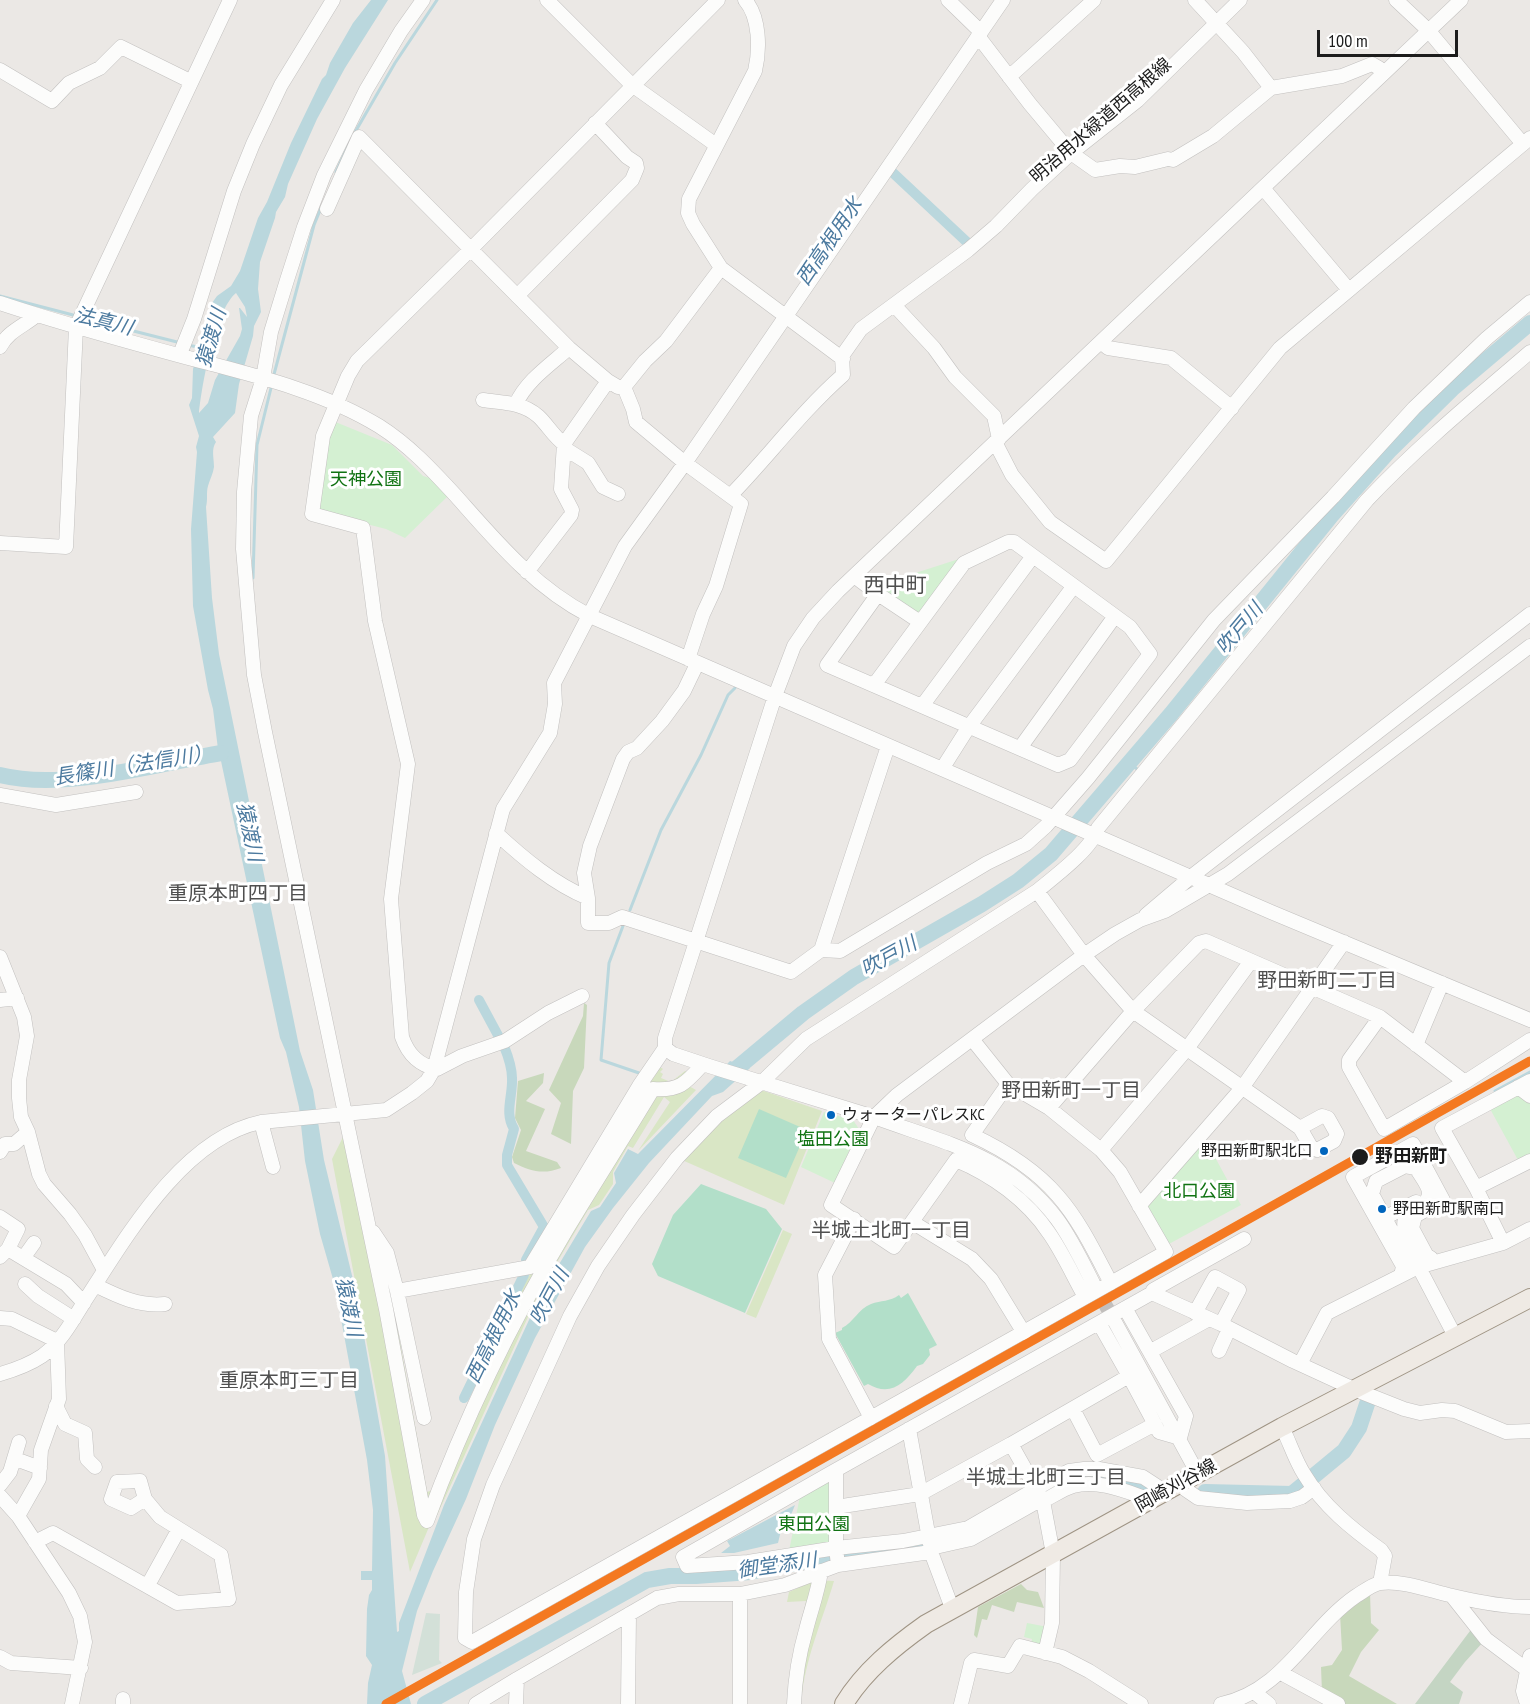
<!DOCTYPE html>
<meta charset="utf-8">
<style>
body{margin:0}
#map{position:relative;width:1530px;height:1704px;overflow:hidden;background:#ebe8e5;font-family:"PT Sans Narrow",sans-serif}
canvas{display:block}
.scale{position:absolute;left:1317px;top:30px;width:141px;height:27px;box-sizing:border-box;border:3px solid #1c1c1c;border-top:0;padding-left:8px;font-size:18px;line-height:21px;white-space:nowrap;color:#1c1c1c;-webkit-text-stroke:4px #fff;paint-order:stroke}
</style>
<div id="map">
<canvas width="1530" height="1704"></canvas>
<div class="scale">100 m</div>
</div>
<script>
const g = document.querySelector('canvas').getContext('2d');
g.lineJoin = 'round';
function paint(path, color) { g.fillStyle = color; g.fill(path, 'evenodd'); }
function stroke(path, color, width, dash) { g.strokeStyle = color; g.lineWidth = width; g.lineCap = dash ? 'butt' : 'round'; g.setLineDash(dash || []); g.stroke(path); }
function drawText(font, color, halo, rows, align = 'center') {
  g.font = font + ' "PT Sans Narrow","Noto Sans JP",sans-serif'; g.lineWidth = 6; g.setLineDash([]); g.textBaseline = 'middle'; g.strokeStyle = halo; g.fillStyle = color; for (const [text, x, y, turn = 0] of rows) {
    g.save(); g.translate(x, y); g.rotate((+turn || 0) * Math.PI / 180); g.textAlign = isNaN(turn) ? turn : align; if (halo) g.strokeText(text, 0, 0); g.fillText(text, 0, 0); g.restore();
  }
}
const grass = new Path2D(`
 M 660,1067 L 663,1069 L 660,1072 L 663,1074 L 661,1078 L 671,1082 L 685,1071 L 698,1076 L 687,1085 L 696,1090 L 638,1151 L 670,1102 L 664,1097 L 633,1148 L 628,1146 L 613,1172 L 613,1184 L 599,1205 L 588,1210 L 539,1293 L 433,1524 L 429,1527 L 410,1572 L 332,1159 L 345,1133 L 385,1259 L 427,1492 L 433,1490 L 527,1279 Z
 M 761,1090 L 822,1111 L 784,1205 L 682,1160 L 719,1120 Z
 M 783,1230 L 792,1234 L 756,1318 L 746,1314 Z
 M 815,1580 L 834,1581 C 822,1622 804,1661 801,1704 L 795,1704 L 802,1621 L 806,1601 L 787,1602 L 789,1592 Z`);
const forest = new Path2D(`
 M 584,1003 L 587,1005 L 584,1068 L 573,1091 L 571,1144 L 551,1134 L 561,1103 L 549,1090 L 583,1016 Z
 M 544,1073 L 543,1083 L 526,1101 L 545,1109 L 526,1151 L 557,1162 L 561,1168 C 543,1175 530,1171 514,1163 L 512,1157 L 521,1130 L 515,1118 L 518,1081 Z
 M 1021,1584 L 1027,1590 L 1038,1592 L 1044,1608 L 1017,1602 L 1014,1612 L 992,1605 L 987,1620 L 982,1619 L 977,1638 L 974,1635 L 978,1607 Z
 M 1370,1593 L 1371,1623 L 1379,1630 L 1361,1652 L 1349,1676 L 1397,1704 L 1345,1704 L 1322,1692 L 1321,1667 L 1332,1665 L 1342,1650 L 1340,1614 Z`);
const wetland = new Path2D(`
 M 426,1613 L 440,1614 L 439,1660 L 442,1663 L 412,1675 Z`);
const cemetery = new Path2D(`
 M 1473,1627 L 1484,1641 L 1465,1662 L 1450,1682 L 1463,1692 L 1459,1704 L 1415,1704 Z`);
const park = new Path2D(`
 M 333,421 L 392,445 L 423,476 L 430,478 L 448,496 L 405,538 L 386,529 L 316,511 Z
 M 962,558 L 921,615 L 875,586 Z
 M 1518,1092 L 1530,1100 L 1530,1154 L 1518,1160 L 1489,1107 Z
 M 824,1112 L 853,1120 L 859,1129 L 835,1183 L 801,1167 Z
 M 1204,1137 L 1241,1205 L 1167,1245 L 1144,1207 Z
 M 832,1477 L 830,1542 L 789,1551 L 800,1496 Z
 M 1027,1623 L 1048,1627 L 1043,1649 L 1031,1646 L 1032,1639 L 1024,1637 Z`);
const pitch = new Path2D(`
 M 759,1109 L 807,1130 L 786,1178 L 738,1158 Z
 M 701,1184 L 766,1209 L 782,1229 L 745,1313 L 658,1276 L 652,1264 L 673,1215 Z
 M 908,1293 L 937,1345 L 929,1349 L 930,1355 L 923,1364 L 917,1366 C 904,1384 890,1397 868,1384 L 864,1386 L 835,1333 L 842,1330 L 842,1328 C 854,1322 858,1309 871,1304 C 881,1300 890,1302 899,1295 L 901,1298 Z`);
const water = new Path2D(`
 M 371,0 L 388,0 L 345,68 L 317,119 L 288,184 L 285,197 L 276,212 L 275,218 L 260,262 L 258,289 L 261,312 L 254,326 L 253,336 L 239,384 L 235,413 L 213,437 L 216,442 C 211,449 214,458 214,467 C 213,474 210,479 208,486 C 206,493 208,499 206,507 L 212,598 L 219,654 L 300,1051 L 313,1090 L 324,1160 L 357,1296 L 385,1456 L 397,1632 L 399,1631 L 399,1623 L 444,1505 L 540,1296 L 591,1211 L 600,1207 L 616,1183 L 614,1173 L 628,1149 L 638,1154 L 730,1061 L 750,1068 L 723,1092 L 712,1096 L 649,1163 L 613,1208 L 585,1247 L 535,1338 L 495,1425 L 466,1499 L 433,1571 L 417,1611 L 402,1671 L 411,1704 L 367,1704 L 368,1683 L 372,1665 L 366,1656 L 367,1609 L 369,1595 L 372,1590 L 372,1580 L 361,1580 L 361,1571 L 372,1571 L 373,1510 L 367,1460 L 335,1286 L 320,1234 L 305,1161 L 299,1107 L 286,1052 L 280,1038 L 221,761 L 202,760 L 200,751 L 218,749 L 213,709 L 208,690 L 193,606 L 191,529 L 197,452 L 196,447 L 199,436 L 189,405 L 192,398 L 193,369 L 212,303 L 217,296 L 231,286 L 240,271 L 258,218 L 267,202 L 291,143 L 322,79 L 326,75 L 330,63 L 353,23 ZM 236,293 L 245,307 L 247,317 L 240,308 L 239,308 L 242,329 L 240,336 L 215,380 L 208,403 L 199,413 C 202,385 215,310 236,293 Z
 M 795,1505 L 791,1515 L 785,1514 L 778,1543 L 734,1553 L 721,1553 L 730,1546 L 727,1541 Z`);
const stream = new Path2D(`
 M 354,134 L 395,63 L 437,0
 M 336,172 L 350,142
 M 0,296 L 77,316
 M 86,319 L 181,343
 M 188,345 L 202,348
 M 273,378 L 314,225 L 321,208
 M 253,578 L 257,445 L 272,384
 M 1128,762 L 1137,769
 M 630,910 L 661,830 L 701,755 L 728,695 L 735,688
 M 623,926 L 609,963 L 601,1060 L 639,1073
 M 1495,1091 L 1530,1072`);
const canal = new Path2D(`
 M 891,171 L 969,244
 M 479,1000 L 500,1039
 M 504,1046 C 508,1056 512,1067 512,1078 C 513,1096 504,1113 514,1129 L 507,1155 L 507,1165 L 544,1227 L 526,1260
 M 464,1398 L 524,1275`);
const river = new Path2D(`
 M 0,775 C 64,791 156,764 221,753
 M 724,1079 L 803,1013 L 854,977 L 982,904 L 1018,881 L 1051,854 L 1171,714 L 1331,516 L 1390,450 L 1452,389 L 1530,323
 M 1205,1492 L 1292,1494 L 1344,1451 L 1359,1428 L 1367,1404
 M 1027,1501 C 1074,1473 1091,1475 1143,1486
 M 425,1704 L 647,1580 L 670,1576 L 696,1576 L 750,1572 L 819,1559 L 945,1541`);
const minorTunnel = new Path2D(`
 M 1093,1283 L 1115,1322`);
const minor = new Path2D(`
 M 423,0 L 401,31 L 366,90 L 324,175 L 304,227 L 287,280 L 271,332 L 263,378 L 251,416 L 244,492 L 243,549 L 254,675 L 265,732 L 386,1309 L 424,1515 L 427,1521 C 464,1420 512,1321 567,1229 C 595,1182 625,1136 653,1089 C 680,1091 686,1083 703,1064
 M 547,0 L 632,85 L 716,145
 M 745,0 C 760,17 760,50 755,71 L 689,199 L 688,213 L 693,224 L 721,268 L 843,359
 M 948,0 L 981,32
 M 1195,0 L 1243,52 L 1271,88
 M 1396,0 L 1428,30 L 1523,144
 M 1461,0 L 838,591 L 813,618 L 794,646 L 775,696 L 665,1038 L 665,1048 L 673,1054 L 709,1066 L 874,1117 L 897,1095 L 1084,955 L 1115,934 L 1140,920 L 1165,911 L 1228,874 L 1530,646
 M 978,36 L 1030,104 L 1071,153 L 1095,170 L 1120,166 L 1135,167 L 1168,159 L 1173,160 L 1213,136 L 1271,88 L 1342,76 L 1372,64 L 1379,68 L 1383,74
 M 0,70 L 52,101 L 69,83 L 100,68 L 121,47 L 190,81
 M 1009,77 L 1094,0
 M 1263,188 L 1349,290
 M 327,209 L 359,137 L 569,348 L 608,381 L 618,387 L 624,387
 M 517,296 L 632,180 L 637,168 L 636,163 L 627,157 L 595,123
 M 0,303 C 66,325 133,343 200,361 C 261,377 325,393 379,426 C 409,445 432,470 456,496 C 496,541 535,588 590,616 L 1271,912 L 1530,1020
 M 894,305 L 934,348 L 955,377 L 994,416 L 999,439
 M 1101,342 L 1108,348 L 1171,358 L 1232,408
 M 0,347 C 8,331 24,326 37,315
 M 182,349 L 194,319 L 234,191 L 253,144 L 281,85 L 333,0
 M 624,387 L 633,409 L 636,422 L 685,463 L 741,504 L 716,586 L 703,614 L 688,659
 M 624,387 L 645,361 L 666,341 L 721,268
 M 483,400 C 503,403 522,402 538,416 C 547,424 553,436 564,444 L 608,381
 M 516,404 C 526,381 550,365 569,348
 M 995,442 L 1012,475 L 1050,522 L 1106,561 L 1280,348 L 1530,138
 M 564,448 L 588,463 L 603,487 L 618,494
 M 730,496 C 769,456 801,412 843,375 L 842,356 L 861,329 L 968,250 L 996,226 L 1032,189 L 1071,153 L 1138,100 L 1240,0
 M 0,543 L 66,547 L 76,327 L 230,0
 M 527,572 L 571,515 L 572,510 L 561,489 L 564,444
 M 854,576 L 878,594
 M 697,664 L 684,691 L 662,721 L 637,748 L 628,752 L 623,759 L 590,846 L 584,873 L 588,898 L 588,923 L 609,923 L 622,917 L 791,972 L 821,950 L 840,951 L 987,863 L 1026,844 L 1046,826 L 1088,778 L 1214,620 L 1333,497 L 1414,408 L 1487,338 L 1530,302
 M 874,685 L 964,563 L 1008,542 L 1014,542 L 1130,627 L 1150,654 L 1070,760 L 1058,765 L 827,665 L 878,594 L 920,622
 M 922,706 L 1033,556
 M 1020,748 L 1115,616
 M 942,769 L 968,728 L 1073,587
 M 0,795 L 56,805 L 136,792
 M 496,833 C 523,858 554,884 588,898
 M 1037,891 L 1084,955 L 1133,1011 L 1300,1128 L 1311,1147 L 1317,1150 L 1334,1141 L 1337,1134 L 1328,1118 L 1322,1116 L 1300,1128
 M 1146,915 L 1192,876 L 1530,614
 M 821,950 L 888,746
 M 0,957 L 24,1017 L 27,1036 L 19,1080 L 19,1098 L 21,1117 L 28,1132 L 39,1174 L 44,1184 L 70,1214 L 85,1235 L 104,1270
 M 582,996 L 548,1013 L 505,1041 L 462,1056 L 437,1069 C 418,1065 408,1054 402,1037 L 391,899 L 408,764 L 375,621 L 363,528 L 312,514 L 323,436 L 348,376 L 357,361 L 471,249 L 718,0
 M 0,1000 L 17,998
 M 1380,1017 L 1349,1060 L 1349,1067 L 1384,1129 L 1465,1082 L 1530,1040
 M 972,1039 L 1008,1084 L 1049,1108 L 1101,1150 L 1120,1172 L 1166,1252 L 472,1642 L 465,1638 L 466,1592 L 474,1539 L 493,1485 L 570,1316 L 598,1266 L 633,1215 L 677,1158 L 717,1116 L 761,1083 L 806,1039 L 1037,891 C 1054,877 1092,849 1098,828 L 1367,500 C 1417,447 1474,400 1530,352
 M 1416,1045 L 1442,983
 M 1008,1084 L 972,1135 C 1004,1150 1035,1169 1058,1196 C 1080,1221 1095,1253 1111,1283
 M 1518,1087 L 1530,1096
 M 1049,1108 L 1133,1011 L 1199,943 L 1206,941 L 1380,1017 L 1465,1082
 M 261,1122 L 273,1167
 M 1413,1144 L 1443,1200 L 1415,1216 L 1412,1228 L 1427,1256 L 1431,1258 L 1420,1258 C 1415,1249 1407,1239 1405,1229 C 1399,1209 1429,1210 1429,1193 C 1429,1186 1420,1175 1416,1168 L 1405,1166 L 1376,1181 L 1372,1194 L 1409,1263 L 1407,1268 L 1402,1271 L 1403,1266 L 1353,1177 Z
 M 1101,1150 L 1186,1050 L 1251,961
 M 0,1152 L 5,1144 L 14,1144 L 28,1132
 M 1476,1188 L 1530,1161
 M 1139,1206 L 1242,1088 L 1344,942
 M 1390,1215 L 1416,1202
 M 0,1217 L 18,1229 L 8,1249
 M 854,1219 L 825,1275 L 829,1339 L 871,1418
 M 912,1222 L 972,1259 L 991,1279 L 1024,1333
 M 373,1232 L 387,1253 L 397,1291 L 530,1267 L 639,1086 L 665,1048
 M 1503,1243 L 1476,1188 L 1442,1128 L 1530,1081
 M 0,1257 L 8,1249 L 66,1284 L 84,1303
 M 24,1257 L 34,1243
 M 1415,1260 L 1456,1338
 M 25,1284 L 38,1296 L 74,1319
 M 95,1285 C 117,1296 140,1307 165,1304
 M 397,1291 L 424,1418
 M 1152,1293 L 1153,1290 L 1244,1239
 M 1085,1297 C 1073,1276 1063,1253 1049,1233 C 1027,1200 992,1175 956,1160 L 894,1247 L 831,1205 L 874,1117 C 944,1143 1009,1155 1057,1219 C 1071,1238 1082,1261 1093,1283
 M 1125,1308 L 1186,1416 L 1180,1438
 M 1195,1313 L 1215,1277 L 1239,1290 L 1221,1324
 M 0,1318 L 12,1319 L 57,1341
 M 1115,1322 L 1198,1474
 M 1099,1323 L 1129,1376
 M 1151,1351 L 1209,1319
 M 1219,1351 L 1229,1329
 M 1300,1364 L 1327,1313 L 1418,1267 L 1503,1243 L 1530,1229
 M 0,1374 C 14,1370 30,1364 42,1356 C 61,1343 74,1318 86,1299 C 127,1236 183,1138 261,1122 L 386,1110 L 412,1093 L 427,1081 L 434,1069 L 503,809 L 550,733 L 555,704 L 554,683 L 625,546 L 685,463 L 1003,0
 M 56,1406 L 65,1424 L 85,1433 L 87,1459 L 95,1467
 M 1073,1409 L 1097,1455 L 1155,1424
 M 1282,1427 C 1290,1443 1295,1460 1304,1474 C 1323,1506 1352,1529 1381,1550 L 1385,1556 L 1380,1583
 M 909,1429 L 930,1544
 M 1011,1444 L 1129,1376 L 1159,1432 L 1180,1438
 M 13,1462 L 21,1461 L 40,1468
 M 836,1470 L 683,1557 L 687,1566 L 748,1562 L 836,1548 L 903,1541 L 968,1528 L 1053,1479 L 1069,1471 L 1084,1469 L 1099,1469 L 1143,1477 L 1166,1492
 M 0,1485 L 10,1472 L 19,1442
 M 1179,1485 L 1198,1498 L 1247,1503 L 1290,1501 L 1302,1497 L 1314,1488
 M 0,1496 L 18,1516 L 69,1593 L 80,1616 L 85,1642 L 72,1704
 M 1043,1501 C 1053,1496 1063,1489 1073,1486 C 1099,1479 1127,1492 1151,1500
 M 836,1507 L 920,1494 L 1011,1444 L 1043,1501 L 1053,1554 L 1052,1623 L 1045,1653
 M 18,1516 L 39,1479 L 41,1450 L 59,1399 L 57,1341
 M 35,1542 L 53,1533 L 177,1603 L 229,1599 L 221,1555 L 160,1517 L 145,1499 L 140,1481 L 117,1482 L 111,1499 L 131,1508 L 145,1499
 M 931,1548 L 971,1539 L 1042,1499
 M 838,1565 L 836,1548 L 836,1470 L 1152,1293 L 1221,1324 L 1293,1361 L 1356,1390 L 1404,1409 L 1420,1413 L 1442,1410 L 1455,1411 L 1506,1432 L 1530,1431
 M 148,1585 L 179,1529
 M 1452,1596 L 1486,1639 L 1530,1672
 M 0,1657 L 11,1663 L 81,1668
 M 1281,1673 L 1338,1704
 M 1254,1692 L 1269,1704
 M 123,1699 L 123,1704
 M 476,1704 L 517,1679
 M 516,1704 L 517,1679 L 657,1598 L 679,1594 L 740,1594 L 785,1585 L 838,1565 L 931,1552 L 952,1608
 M 628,1704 L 629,1614
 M 740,1704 L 740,1594
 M 794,1704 C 795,1680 799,1654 806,1630 C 811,1610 818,1592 821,1571
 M 961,1704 L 971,1663 L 974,1660 L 1008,1666 L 1020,1646 L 1062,1657 L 1089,1671 L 1141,1704
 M 1221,1704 C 1284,1691 1308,1629 1356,1596 C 1363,1592 1371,1585 1380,1583 C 1404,1580 1430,1591 1453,1596 C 1478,1602 1504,1607 1530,1607
 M 1527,1704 L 1523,1691 L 1530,1656`);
const major = new Path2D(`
 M 844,1704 C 864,1671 895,1646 926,1624 L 1282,1427 L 1530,1298`);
const rail1 = new Path2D(`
 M 386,1704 L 1530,1061`);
const markers = [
 [831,1115,5,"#0065bd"],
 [1324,1151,5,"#0065bd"],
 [1360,1157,9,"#1c1c1c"],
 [1382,1209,5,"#0065bd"]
];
const busNames = [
 ["ウォーターパレスKC",842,1115],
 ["野田新町駅北口",1313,1151,"right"],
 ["野田新町駅南口",1393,1209]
];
const streetNames = [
 ["明治用水緑道西高根線",1101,121,-41],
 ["岡崎刈谷線",1176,1486,-29]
];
const parkNames = [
 ["天神公園",366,480],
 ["塩田公園",833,1140],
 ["北口公園",1199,1192],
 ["東田公園",814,1525]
];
const stopNames = [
 ["野田新町",1375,1157]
];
const waterNames = [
 ["西高根用水",830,242,-56],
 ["法真川",103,322,14],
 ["猿渡川",212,338,-74],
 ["吹戸川",1240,629,-50],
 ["長篠川（法信川）",133,766,-9],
 ["猿渡川",249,832,78],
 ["吹戸川",889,957,-29],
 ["吹戸川",550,1297,-62],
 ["猿渡川",348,1307,78],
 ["西高根用水",494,1337,-64],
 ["御堂添川",777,1566,-8]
];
const neighbourhoodNames = [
 ["重原本町四丁目",238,894],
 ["野田新町二丁目",1327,981],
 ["野田新町一丁目",1071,1091],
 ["半城土北町一丁目",891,1231],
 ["重原本町三丁目",289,1381],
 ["半城土北町三丁目",1046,1478]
];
const quarterNames = [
 ["西中町",895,586]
];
paint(grass, '#d9e6c5');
paint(forest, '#c8d8bb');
paint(wetland, '#d3e0d8');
paint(cemetery, '#c4d5c3');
paint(park, '#d4f0d2');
paint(pitch, '#b2dfc9');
paint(water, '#bad7dd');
stroke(stream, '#bad7dd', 3);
stroke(canal, '#bad7dd', 10);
stroke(river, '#bad7dd', 16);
stroke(minorTunnel, '#c2bfbd', 14, [14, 7]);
stroke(minor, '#c2c0bf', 15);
stroke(major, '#9f9484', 20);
stroke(minor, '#fcfcfb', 14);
stroke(major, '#efeae4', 18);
stroke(rail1, '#f47921', 9);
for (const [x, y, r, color] of markers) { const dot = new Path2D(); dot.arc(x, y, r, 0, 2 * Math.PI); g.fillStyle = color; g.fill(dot); stroke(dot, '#fff', 2); }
drawText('16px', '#1c1c1c', '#fff', busNames, 'left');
drawText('18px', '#1c1c1c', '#fff', streetNames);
drawText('18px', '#117313', '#fff', parkNames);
drawText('bold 18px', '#1c1c1c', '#fff', stopNames, 'left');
drawText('italic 20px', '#4c7a9f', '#fff', waterNames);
drawText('20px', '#4f4f4f', '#fff', neighbourhoodNames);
drawText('21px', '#4f4f4f', '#fff', quarterNames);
</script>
